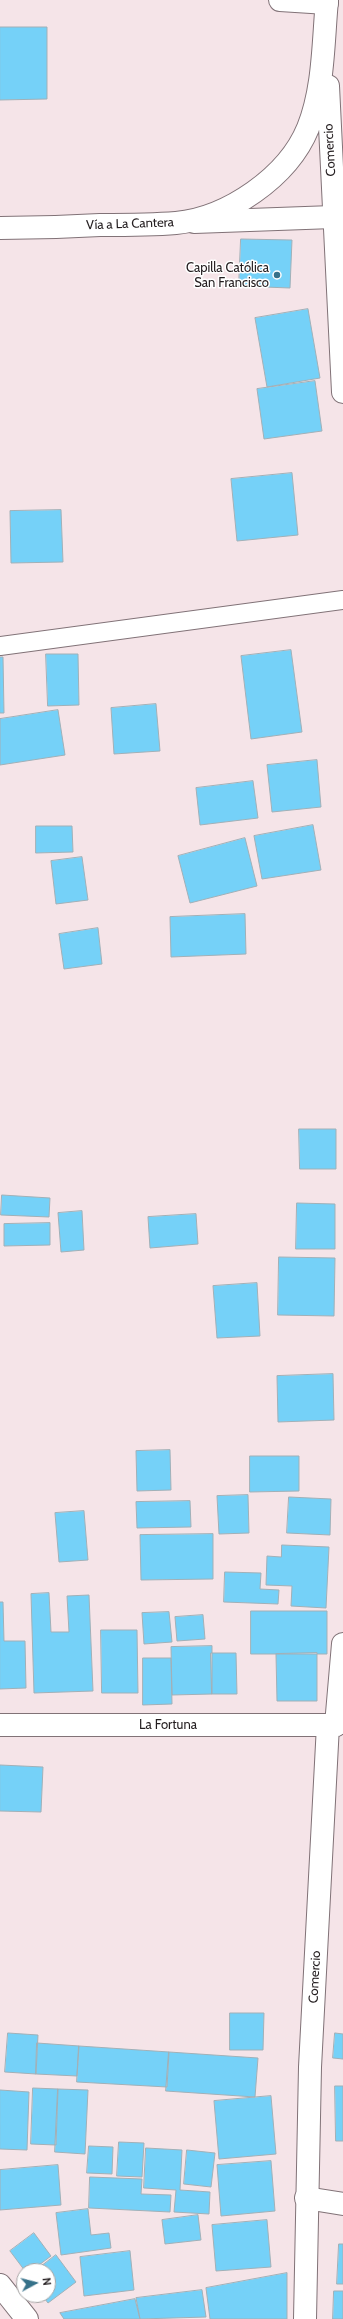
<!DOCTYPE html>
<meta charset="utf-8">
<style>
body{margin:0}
#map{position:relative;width:343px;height:2319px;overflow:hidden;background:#f5e4e8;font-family:Cabin,sans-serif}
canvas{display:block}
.north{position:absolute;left:16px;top:2263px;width:40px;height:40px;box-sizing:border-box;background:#fff;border:1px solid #a7a5a5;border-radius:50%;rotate:83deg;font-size:11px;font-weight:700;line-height:16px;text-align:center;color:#231d1f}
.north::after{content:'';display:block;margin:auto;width:14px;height:18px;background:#367189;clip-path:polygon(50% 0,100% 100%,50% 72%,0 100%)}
</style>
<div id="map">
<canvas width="343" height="2319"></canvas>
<div class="north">N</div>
</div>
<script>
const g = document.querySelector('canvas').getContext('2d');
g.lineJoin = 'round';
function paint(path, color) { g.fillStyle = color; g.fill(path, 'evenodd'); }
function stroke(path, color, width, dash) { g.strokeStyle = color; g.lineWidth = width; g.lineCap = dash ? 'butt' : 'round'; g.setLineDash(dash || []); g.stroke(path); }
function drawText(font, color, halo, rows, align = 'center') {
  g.font = font + ' Cabin,sans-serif'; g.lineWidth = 3; g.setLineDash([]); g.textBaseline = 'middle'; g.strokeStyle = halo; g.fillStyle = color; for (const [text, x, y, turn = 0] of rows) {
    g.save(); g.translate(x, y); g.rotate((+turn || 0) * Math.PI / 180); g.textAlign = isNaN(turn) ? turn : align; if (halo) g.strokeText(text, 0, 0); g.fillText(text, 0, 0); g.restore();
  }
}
const building = new Path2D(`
 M 0,27 L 47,27 L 47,99 L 0,100 Z
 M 241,239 L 292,240 L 290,288 L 239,286 Z
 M 308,309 L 320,378 L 267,387 L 255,318 Z
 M 315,381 L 322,431 L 264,439 L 257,389 Z
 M 292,473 L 298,535 L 237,541 L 231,479 Z
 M 61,510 L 63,562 L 11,563 L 10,511 Z
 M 291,650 L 302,732 L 251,739 L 241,656 Z
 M 46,654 L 78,654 L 79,705 L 48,706 Z
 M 0,657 L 3,657 L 4,713 L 0,713 Z
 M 156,704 L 160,751 L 114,754 L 111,708 Z
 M 58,710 L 65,755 L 0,765 L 0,719 Z
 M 317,760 L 321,807 L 272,812 L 267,765 Z
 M 253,781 L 258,818 L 200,825 L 196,788 Z
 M 313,825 L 321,870 L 262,879 L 254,836 Z
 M 36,826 L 72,826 L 73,852 L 36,853 Z
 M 245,838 L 257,886 L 190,903 L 178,856 Z
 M 82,857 L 88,900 L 56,904 L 51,861 Z
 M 245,914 L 246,954 L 171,957 L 170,917 Z
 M 98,928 L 102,964 L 64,969 L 59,934 Z
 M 299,1129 L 336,1129 L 336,1169 L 300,1169 Z
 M 2,1195 L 50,1198 L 49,1217 L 1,1215 Z
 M 297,1203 L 335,1204 L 335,1249 L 296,1249 Z
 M 82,1211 L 84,1250 L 61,1252 L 58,1213 Z
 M 196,1214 L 198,1244 L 150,1248 L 148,1217 Z
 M 50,1223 L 50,1245 L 4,1246 L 4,1224 Z
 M 279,1257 L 335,1258 L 334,1316 L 278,1315 Z
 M 257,1283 L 260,1336 L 217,1338 L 213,1286 Z
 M 333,1374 L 334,1420 L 278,1422 L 277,1376 Z
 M 170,1450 L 171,1490 L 137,1491 L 136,1451 Z
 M 250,1456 L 299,1456 L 299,1491 L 250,1492 Z
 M 248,1495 L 249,1533 L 219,1534 L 217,1496 Z
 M 289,1497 L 331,1499 L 330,1535 L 287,1533 Z
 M 190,1501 L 191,1527 L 137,1528 L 136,1502 Z
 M 84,1511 L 88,1560 L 59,1562 L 55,1513 Z
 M 213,1534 L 213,1579 L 141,1580 L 140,1535 Z
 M 282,1545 L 329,1547 L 326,1608 L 291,1606 L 292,1586 L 266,1585 L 267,1556 L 281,1557 Z
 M 225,1572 L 261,1573 L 260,1589 L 279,1590 L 278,1604 L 224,1602 Z
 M 49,1593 L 51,1632 L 69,1632 L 67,1596 L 89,1595 L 93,1691 L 34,1693 L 31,1594 Z
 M 0,1602 L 3,1602 L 4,1641 L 25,1641 L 26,1688 L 0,1689 Z
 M 251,1611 L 327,1611 L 327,1654 L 251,1654 Z
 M 169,1612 L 172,1642 L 144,1644 L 142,1613 Z
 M 203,1615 L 205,1639 L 177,1641 L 175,1617 Z
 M 101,1630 L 137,1630 L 138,1693 L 102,1693 Z
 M 212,1646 L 212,1694 L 172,1695 L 171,1647 Z
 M 211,1653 L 236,1653 L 237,1694 L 212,1694 Z
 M 317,1653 L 317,1701 L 277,1701 L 276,1654 Z
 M 143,1658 L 171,1658 L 172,1704 L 143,1705 Z
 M 0,1765 L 43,1767 L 41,1812 L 0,1811 Z
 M 230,2013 L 264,2013 L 263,2050 L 230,2050 Z
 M 8,2033 L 38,2035 L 36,2074 L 5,2072 Z
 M 335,2033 L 343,2034 L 343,2059 L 333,2058 Z
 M 37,2043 L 79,2046 L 77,2076 L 36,2074 Z
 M 79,2046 L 169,2052 L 167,2087 L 77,2082 Z
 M 169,2052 L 258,2058 L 255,2097 L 166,2091 Z
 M 335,2086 L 343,2086 L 343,2141 L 336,2141 Z
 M 33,2088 L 58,2089 L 56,2145 L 31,2144 Z
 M 58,2089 L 88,2090 L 85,2154 L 55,2152 Z
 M 0,2090 L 29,2092 L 27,2150 L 0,2149 Z
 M 271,2096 L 276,2154 L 219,2159 L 214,2101 Z
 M 119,2142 L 144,2143 L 142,2177 L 117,2176 Z
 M 89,2146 L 113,2147 L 112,2174 L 87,2173 Z
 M 146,2148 L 182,2150 L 180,2190 L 210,2192 L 209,2214 L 174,2212 L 176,2190 L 144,2188 Z
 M 187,2150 L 215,2153 L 211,2187 L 184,2184 Z
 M 271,2161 L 275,2211 L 221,2216 L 217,2165 Z
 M 58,2165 L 61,2205 L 0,2210 L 0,2170 Z
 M 90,2177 L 142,2179 L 141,2194 L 171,2195 L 170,2212 L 89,2208 Z
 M 88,2209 L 91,2235 L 109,2233 L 111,2248 L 61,2255 L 56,2213 Z
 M 198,2215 L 201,2240 L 165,2244 L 162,2220 Z
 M 267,2220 L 271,2267 L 216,2271 L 212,2225 Z
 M 34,2233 L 51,2256 L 31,2271 L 25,2271 L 10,2251 Z
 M 339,2244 L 343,2244 L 343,2284 L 337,2284 Z
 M 130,2251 L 134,2290 L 84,2296 L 80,2257 Z
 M 56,2255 L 76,2282 L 48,2303 L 42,2295 L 48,2295 L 48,2271 L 35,2271 Z
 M 287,2273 L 287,2319 L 210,2319 L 206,2288 Z
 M 202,2290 L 206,2317 L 140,2319 L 136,2298 Z
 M 334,2291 L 343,2291 L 343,2319 L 333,2319 Z
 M 135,2299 L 140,2319 L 64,2319 L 60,2313 Z`);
const lane = new Path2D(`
 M 0,646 L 343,600`);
const street = new Path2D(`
 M 280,0 L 327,3
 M 194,222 L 333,217
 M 0,1725 L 336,1725
 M 306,2198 L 343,2204
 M 0,2285 L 27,2319`);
const secondary = new Path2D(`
 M 328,86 L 343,392
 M 0,228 C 33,228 67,227 100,225 C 125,225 151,225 176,223 C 228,218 288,177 308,128 C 324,88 323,43 327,0
 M 305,2319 L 310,2067 L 328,1725 L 336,1725 L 343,1644`);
const markers = [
 [277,275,4,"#367189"]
];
const streetNames = [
 ["Comercio",330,150,-93],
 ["Vía a La Cantera",130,224,-2],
 ["La Fortuna",168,1725],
 ["Comercio",315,1977,-87]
];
const poiNames = [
 ["Capilla Católica",269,268],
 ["San Francisco",269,283]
];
paint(building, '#75d1f8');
stroke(building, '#a1b0b7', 1);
stroke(lane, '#817277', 20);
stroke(street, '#817277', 24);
stroke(secondary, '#817277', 24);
stroke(lane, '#fff', 18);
stroke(street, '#fff', 22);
stroke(secondary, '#fff', 22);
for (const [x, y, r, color] of markers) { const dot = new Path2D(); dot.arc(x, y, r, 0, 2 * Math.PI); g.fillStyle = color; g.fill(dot); stroke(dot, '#fff', 1.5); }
drawText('13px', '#231d1f', '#fff', streetNames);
drawText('13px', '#231d1f', '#fff', poiNames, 'right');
</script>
